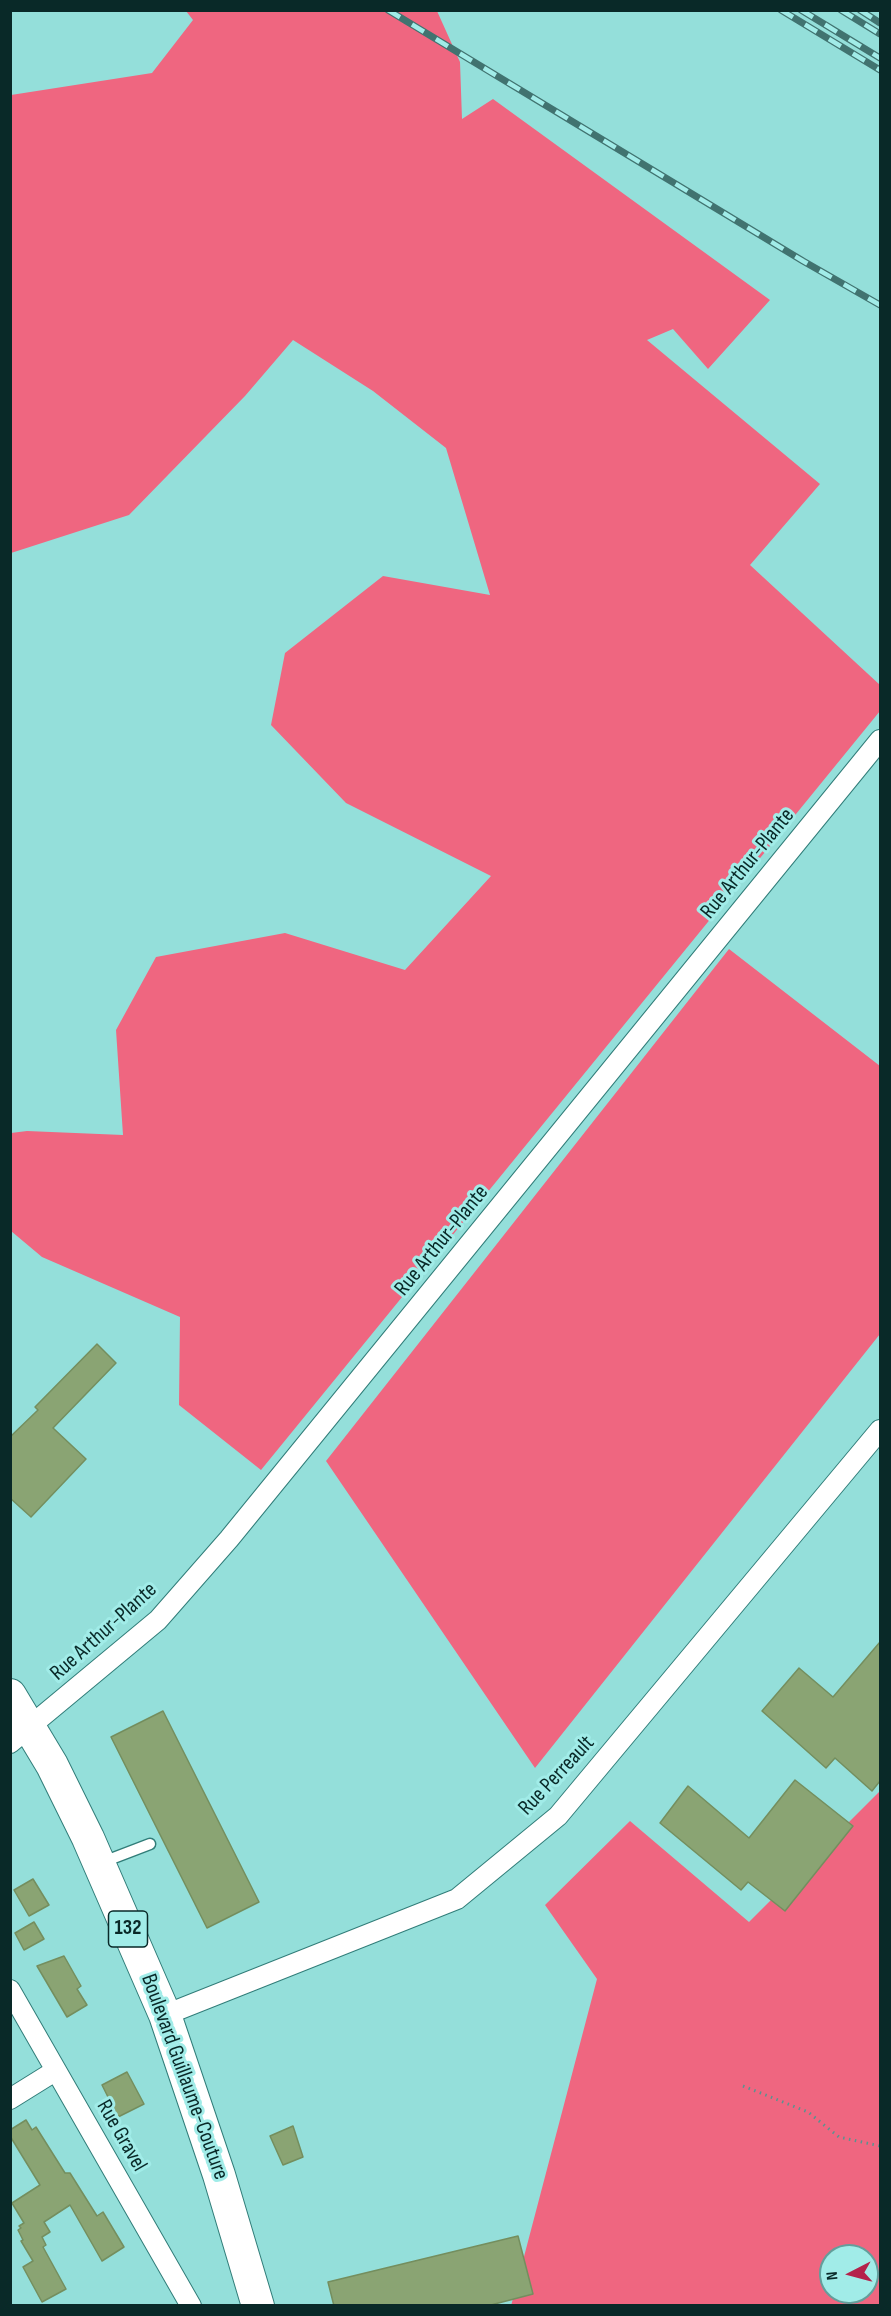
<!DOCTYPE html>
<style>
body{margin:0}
#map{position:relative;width:891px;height:2316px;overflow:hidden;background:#94dfda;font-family:"Sofia Sans Condensed",sans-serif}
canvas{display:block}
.frame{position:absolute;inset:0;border:12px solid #092928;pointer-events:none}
.north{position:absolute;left:819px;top:2244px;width:60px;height:60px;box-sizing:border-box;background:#a1ece8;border:2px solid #649e9b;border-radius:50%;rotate:264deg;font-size:16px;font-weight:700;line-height:24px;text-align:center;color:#092928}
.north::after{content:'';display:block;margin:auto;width:21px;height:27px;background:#b4224b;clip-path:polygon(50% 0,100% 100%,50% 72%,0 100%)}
</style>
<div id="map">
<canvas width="891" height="2316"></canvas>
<div class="frame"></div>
<div class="north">N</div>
</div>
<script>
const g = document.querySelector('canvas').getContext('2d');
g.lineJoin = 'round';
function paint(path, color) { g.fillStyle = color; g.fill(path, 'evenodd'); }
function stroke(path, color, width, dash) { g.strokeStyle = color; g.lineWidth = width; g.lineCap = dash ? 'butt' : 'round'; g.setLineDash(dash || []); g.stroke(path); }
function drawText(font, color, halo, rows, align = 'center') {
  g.font = font + ' "Sofia Sans Condensed",sans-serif'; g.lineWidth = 6; g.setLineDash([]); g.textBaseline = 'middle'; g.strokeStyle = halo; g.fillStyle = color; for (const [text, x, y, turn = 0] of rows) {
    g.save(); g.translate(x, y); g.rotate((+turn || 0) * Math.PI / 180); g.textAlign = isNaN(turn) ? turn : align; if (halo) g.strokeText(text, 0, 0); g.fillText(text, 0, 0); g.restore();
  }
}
const forest = new Path2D(`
 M 186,11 L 437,11 L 460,62 L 462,119 L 493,99 L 770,300 L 708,369 L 673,329 L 647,340 L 820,484 L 750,565 L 880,685 L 880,711 L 261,1470 L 179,1405 L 180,1317 L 42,1257 L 11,1231 L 11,1133 L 27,1131 L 123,1135 L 116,1030 L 156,957 L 285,933 L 405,970 L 491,876 L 346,803 L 271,725 L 285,653 L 383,576 L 490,595 L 446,448 L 373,391 L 293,340 L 245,396 L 129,515 L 11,553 L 11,95 L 152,73 L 193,20 Z
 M 729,949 L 880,1066 L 880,1334 L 535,1768 L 326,1461 Z
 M 880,1791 L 880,2305 L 511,2306 L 597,1979 L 545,1905 L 630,1821 L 749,1922 ZM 831,2256 L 867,2256 L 867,2292 L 831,2292 Z`);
const building = new Path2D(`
 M 97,1344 L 116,1363 L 53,1428 L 86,1459 L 31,1517 L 10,1498 L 10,1437 L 38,1410 L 35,1407 Z
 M 880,1642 L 880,1781 L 872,1791 L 835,1758 L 826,1768 L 762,1711 L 799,1668 L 833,1697 Z
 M 163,1711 L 259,1902 L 207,1928 L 111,1737 Z
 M 795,1780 L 853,1826 L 785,1911 L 748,1882 L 741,1890 L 660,1823 L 688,1786 L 749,1838 Z
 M 33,1879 L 49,1905 L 29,1916 L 14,1890 Z
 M 34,1922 L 44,1939 L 24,1950 L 15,1933 Z
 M 64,1956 L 81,1986 L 77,1989 L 87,2005 L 67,2017 L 37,1966 Z
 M 127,2072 L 144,2104 L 118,2117 L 102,2085 Z
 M 26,2120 L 32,2130 L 36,2127 L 65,2173 L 70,2173 L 97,2216 L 103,2212 L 124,2247 L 102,2261 L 70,2205 L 44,2222 L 50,2232 L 42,2237 L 46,2245 L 43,2247 L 66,2289 L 42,2302 L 23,2267 L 33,2261 L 21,2241 L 23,2240 L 18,2230 L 21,2228 L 19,2226 L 24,2223 L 12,2203 L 40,2185 L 10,2136 L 10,2130 Z
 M 293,2126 L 303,2157 L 283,2165 L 270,2136 Z
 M 518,2236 L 533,2294 L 487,2306 L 334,2306 L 328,2282 Z`);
const path = new Path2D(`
 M 743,2086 L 808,2112 L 839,2137 L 880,2146`);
const lane = new Path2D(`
 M 103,1862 L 150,1844`);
const street = new Path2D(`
 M 10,1743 L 158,1620 L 229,1539 L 880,740
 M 10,1990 L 191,2306
 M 165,2015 L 457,1899 L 558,1816 L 880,1430
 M 10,2099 L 55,2071`);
const primary = new Path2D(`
 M 10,1695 L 52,1765 L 88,1838 L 165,2015 L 219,2175 L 258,2306`);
const rail = new Path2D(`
 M 388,10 L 803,261 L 880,305
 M 781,10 L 880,70
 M 801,10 L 880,58
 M 841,10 L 880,34
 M 860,10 L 880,23`);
const shields = [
 [128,1929,39]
];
const shieldNames = [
 ["132",128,1929]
];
const streetNames = [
 ["Rue Arthur-Plante",748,864,-51],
 ["Rue Arthur-Plante",442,1241,-51],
 ["Rue Arthur-Plante",104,1632,-42],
 ["Rue Perreault",557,1776,-47],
 ["Boulevard Guillaume-Couture",184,2077,70],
 ["Rue Gravel",121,2136,60]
];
paint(forest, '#ef6680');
paint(building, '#8aa473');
stroke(building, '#748e5e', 1.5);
stroke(lane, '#317d79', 13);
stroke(street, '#317d79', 22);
stroke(primary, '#317d79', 34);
stroke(path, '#5a9390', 3, [1.5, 4.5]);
stroke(lane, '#fff', 10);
stroke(street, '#fff', 20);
stroke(primary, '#fff', 32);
stroke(rail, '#417370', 7);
stroke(rail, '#a1ece8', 4.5, [14]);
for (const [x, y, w] of shields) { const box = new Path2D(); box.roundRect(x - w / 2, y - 18, w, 36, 4.5); g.fillStyle = '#a1ece8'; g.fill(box); stroke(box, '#092928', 1.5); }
drawText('bold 21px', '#092928', null, shieldNames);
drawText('22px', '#092928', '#a1ece8', streetNames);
</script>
